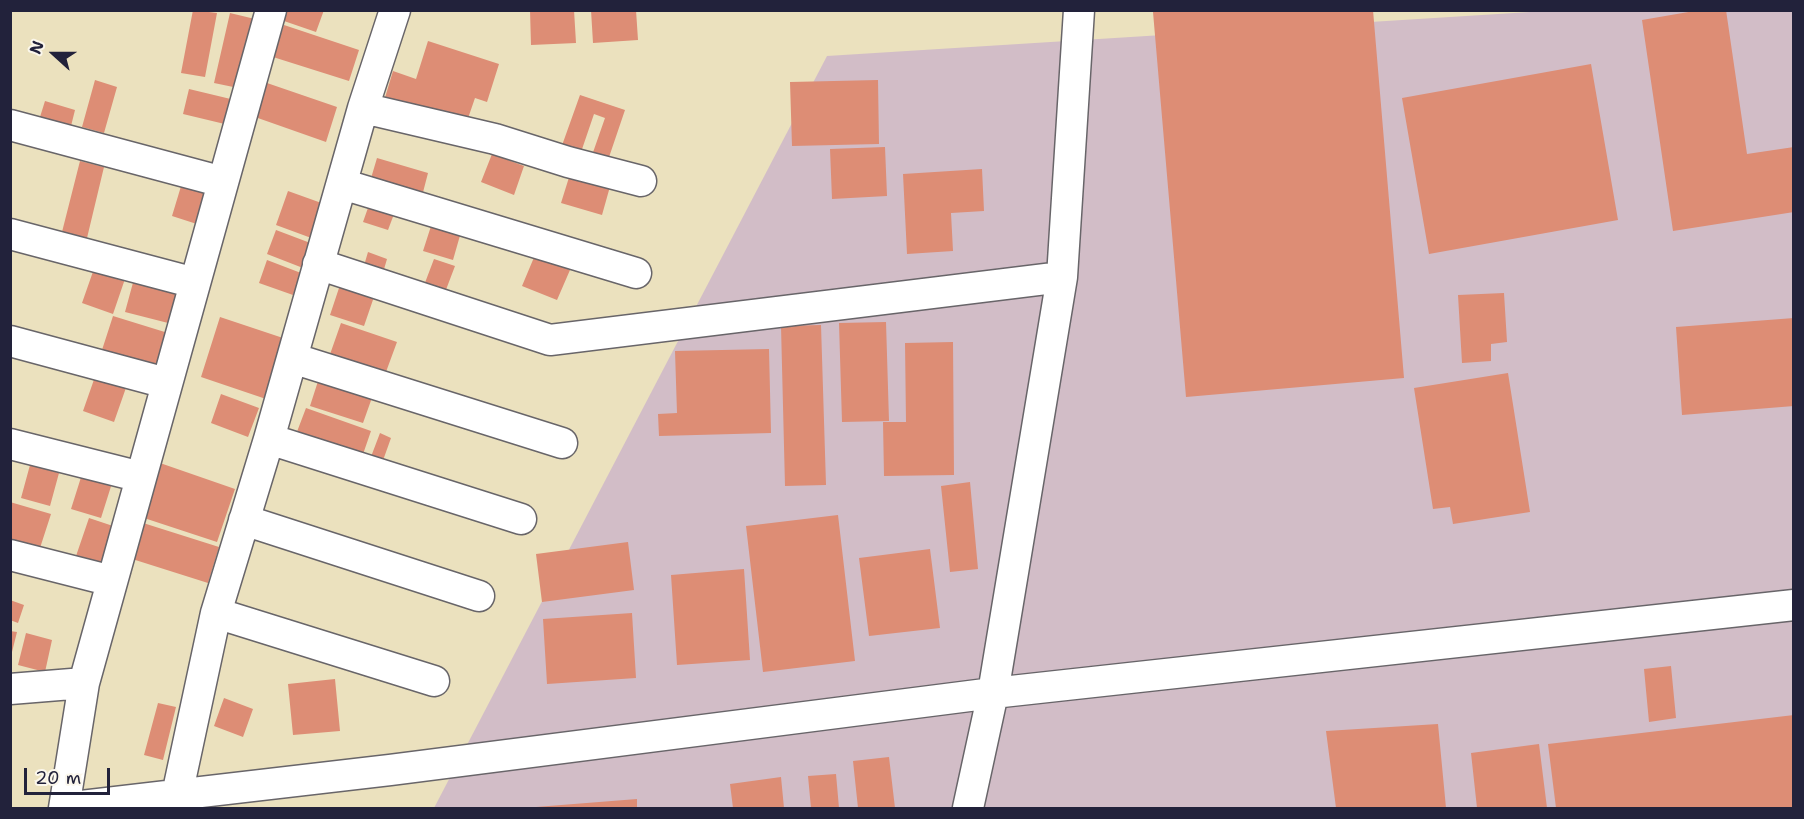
<!DOCTYPE html>
<style>
body{margin:0}
#map{position:relative;width:1804px;height:819px;overflow:hidden;background:#ebe1be;font-family:"Shantell Sans",sans-serif}
canvas{display:block}
.frame{position:absolute;inset:0;border:12px solid #22223b;pointer-events:none}
.north{position:absolute;left:24px;top:24px;width:60px;height:60px;-webkit-text-stroke:4px #fbf7ec;paint-order:stroke;rotate:291deg;font-size:16px;font-weight:700;line-height:24px;text-align:center;color:#22223b}
.north::after{content:'';display:block;margin:auto;width:21px;height:27px;background:#22223b;clip-path:polygon(50% 0,100% 100%,50% 72%,0 100%)}
.scale{position:absolute;left:24px;top:768px;width:86px;height:27px;box-sizing:border-box;border:3px solid #22223b;border-top:0;padding-left:8px;font-size:18px;line-height:21px;white-space:nowrap;color:#22223b;-webkit-text-stroke:4px #fbf7ec;paint-order:stroke}
</style>
<div id="map">
<canvas width="1804" height="819"></canvas>
<div class="frame"></div>
<div class="north">N</div>
<div class="scale">20 m</div>
</div>
<script>
const g = document.querySelector('canvas').getContext('2d');
g.lineJoin = 'round';
function paint(path, color) { g.fillStyle = color; g.fill(path, 'evenodd'); }
function stroke(path, color, width, dash) { g.strokeStyle = color; g.lineWidth = width; g.lineCap = dash ? 'butt' : 'round'; g.setLineDash(dash || []); g.stroke(path); }
const industrial = new Path2D(`
 M 1546,11 L 1793,11 L 1793,808 L 434,808 L 827,56 Z`);
const building = new Path2D(`
 M 193,10 L 217,13 L 205,77 L 181,73 Z
 M 287,10 L 324,10 L 316,32 L 284,21 Z
 M 530,10 L 574,10 L 576,43 L 531,45 Z
 M 591,10 L 636,10 L 638,40 L 593,43 Z
 M 1172,10 L 1373,10 L 1404,378 L 1186,397 L 1153,12 Z
 M 1700,10 L 1726,10 L 1747,154 L 1794,147 L 1794,212 L 1673,231 L 1642,20 Z
 M 230,13 L 259,20 L 243,89 L 214,83 Z
 M 284,25 L 359,50 L 349,81 L 273,57 Z
 M 428,41 L 499,64 L 487,102 L 475,98 L 465,127 L 384,101 L 393,71 L 416,79 Z
 M 1591,64 L 1618,220 L 1429,254 L 1402,98 Z
 M 95,80 L 117,87 L 104,133 L 82,127 Z
 M 878,80 L 879,144 L 792,146 L 790,82 Z
 M 267,83 L 337,107 L 326,142 L 255,117 Z
 M 189,89 L 239,101 L 233,126 L 183,114 Z
 M 580,95 L 625,110 L 606,166 L 590,161 L 605,118 L 594,114 L 579,158 L 560,151 Z
 M 45,101 L 75,110 L 71,126 L 40,117 Z
 M 885,147 L 887,196 L 832,199 L 830,149 Z
 M 492,154 L 524,166 L 514,195 L 481,182 Z
 M 377,158 L 428,173 L 421,200 L 369,185 Z
 M 80,161 L 104,167 L 87,238 L 62,232 Z
 M 982,169 L 984,211 L 951,213 L 953,251 L 907,254 L 903,174 Z
 M 571,171 L 611,183 L 602,215 L 561,203 Z
 M 182,183 L 214,192 L 203,226 L 172,216 Z
 M 288,191 L 327,205 L 314,239 L 276,225 Z
 M 369,205 L 394,214 L 388,230 L 363,222 Z
 M 432,223 L 461,232 L 453,260 L 423,251 Z
 M 276,230 L 313,244 L 303,268 L 267,254 Z
 M 368,252 L 387,259 L 382,276 L 363,269 Z
 M 535,255 L 570,270 L 557,300 L 522,286 Z
 M 434,259 L 455,266 L 444,295 L 423,288 Z
 M 267,260 L 301,273 L 293,295 L 259,283 Z
 M 96,263 L 127,273 L 113,314 L 82,303 Z
 M 134,279 L 180,291 L 172,324 L 125,312 Z
 M 342,279 L 376,291 L 364,326 L 330,315 Z
 M 1504,293 L 1507,342 L 1491,344 L 1491,361 L 1462,363 L 1458,295 Z
 M 113,316 L 168,333 L 158,367 L 102,350 Z
 M 220,317 L 289,340 L 269,400 L 201,377 Z
 M 1794,318 L 1794,406 L 1682,415 L 1676,327 Z
 M 886,322 L 889,421 L 842,422 L 839,323 Z
 M 341,323 L 397,342 L 383,380 L 328,360 Z
 M 821,325 L 826,485 L 785,486 L 781,326 Z
 M 953,342 L 954,475 L 884,476 L 883,422 L 906,422 L 905,343 Z
 M 769,349 L 771,433 L 659,436 L 658,414 L 677,413 L 675,351 Z
 M 97,371 L 128,382 L 114,422 L 83,411 Z
 M 1508,373 L 1530,512 L 1453,524 L 1450,507 L 1433,509 L 1414,388 Z
 M 320,375 L 374,392 L 363,423 L 310,406 Z
 M 221,394 L 259,408 L 248,437 L 211,423 Z
 M 306,408 L 371,431 L 361,460 L 295,437 Z
 M 380,433 L 391,438 L 381,466 L 369,462 Z
 M 160,463 L 235,489 L 217,542 L 141,517 Z
 M 30,465 L 59,473 L 50,506 L 21,498 Z
 M 83,471 L 113,480 L 101,518 L 71,509 Z
 M 970,482 L 978,569 L 950,572 L 941,486 Z
 M 10,502 L 51,514 L 40,548 L 10,539 Z
 M 838,515 L 855,661 L 763,672 L 746,526 Z
 M 89,518 L 122,529 L 109,567 L 76,556 Z
 M 140,522 L 219,547 L 208,583 L 129,558 Z
 M 628,542 L 634,590 L 542,602 L 536,554 Z
 M 930,549 L 940,628 L 869,636 L 859,558 Z
 M 744,569 L 750,660 L 677,665 L 671,575 Z
 M 10,600 L 24,605 L 18,623 L 10,620 Z
 M 632,613 L 636,678 L 547,684 L 543,619 Z
 M 10,631 L 17,632 L 11,656 L 10,656 Z
 M 26,633 L 52,640 L 45,672 L 18,665 Z
 M 1671,666 L 1676,718 L 1649,722 L 1644,669 Z
 M 335,679 L 340,731 L 293,735 L 288,684 Z
 M 224,698 L 253,709 L 243,737 L 214,726 Z
 M 158,703 L 176,707 L 163,760 L 144,755 Z
 M 1794,715 L 1794,808 L 1556,808 L 1548,744 Z
 M 1438,724 L 1446,808 L 1336,808 L 1326,731 Z
 M 1539,744 L 1547,808 L 1477,808 L 1471,753 Z
 M 889,757 L 895,808 L 858,808 L 853,761 Z
 M 836,774 L 839,808 L 811,808 L 808,776 Z
 M 781,777 L 784,808 L 733,808 L 730,784 Z
 M 637,799 L 637,808 L 536,808 L 536,807 Z`);
const minor = new Path2D(`
 M 363,108 L 495,139 L 568,162 L 641,181
 M 10,125 L 223,182
 M 342,184 L 636,273
 M 10,234 L 195,283
 M 318,264 L 550,340 L 1062,277
 M 10,341 L 166,383
 M 292,358 L 562,443
 M 269,439 L 521,519
 M 10,444 L 141,477
 M 244,520 L 479,596
 M 10,555 L 112,581
 M 216,613 L 434,681
 M 10,689 L 84,683
 M 177,795 L 216,613 L 269,439 L 363,108 L 395,10
 M 64,808 L 390,770 L 993,693 L 1794,605
 M 64,808 L 84,683 L 271,10
 M 968,808 L 993,693 L 1062,277 L 1079,10`);
paint(industrial, '#d2bdc7');
paint(building, '#dd8d75');
stroke(minor, '#686569', 33);
stroke(minor, '#fff', 30);
</script>
